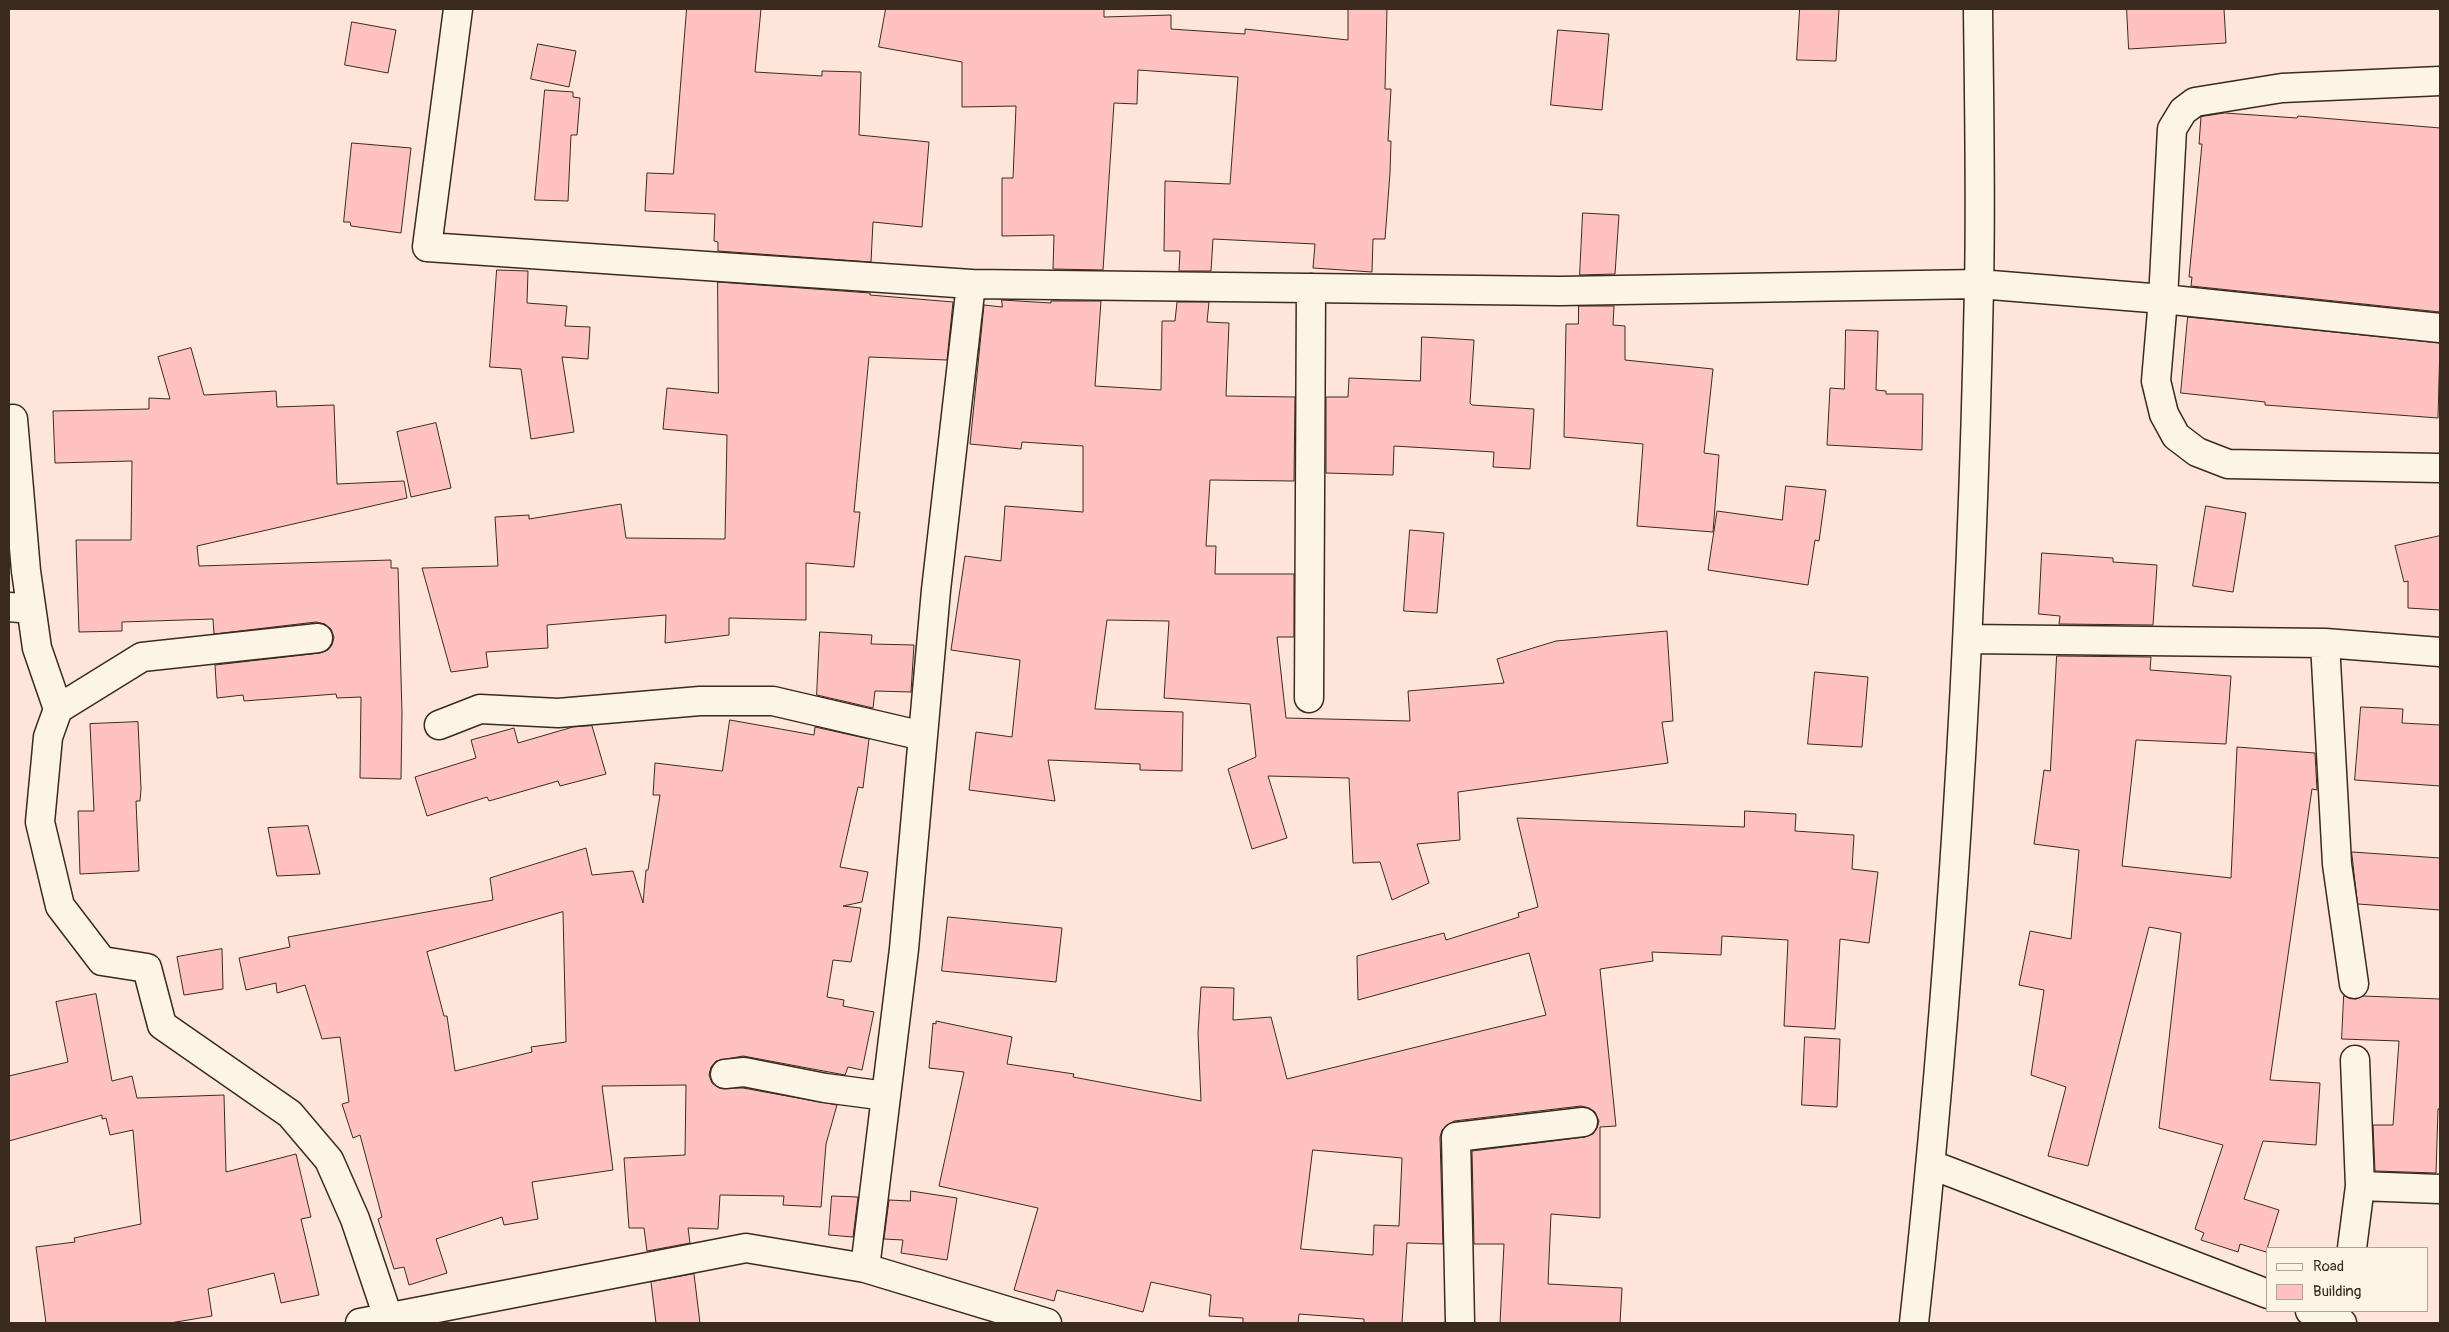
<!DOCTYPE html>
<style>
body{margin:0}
#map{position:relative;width:2449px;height:1332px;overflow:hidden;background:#fde6d9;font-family:Pangolin,sans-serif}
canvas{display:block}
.frame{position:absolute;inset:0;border:10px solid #3b2a1e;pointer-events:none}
.legend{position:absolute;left:2266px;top:1247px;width:162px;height:65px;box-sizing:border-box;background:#fcf5e5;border:1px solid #afa495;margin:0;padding:6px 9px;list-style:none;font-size:15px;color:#3b2a1e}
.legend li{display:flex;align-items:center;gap:10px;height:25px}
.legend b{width:25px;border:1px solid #afa495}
</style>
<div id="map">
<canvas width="2449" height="1332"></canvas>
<div class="frame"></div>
<ul class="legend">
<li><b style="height:6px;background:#fcf5e5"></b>Road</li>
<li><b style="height:14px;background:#ffc2be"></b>Building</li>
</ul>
</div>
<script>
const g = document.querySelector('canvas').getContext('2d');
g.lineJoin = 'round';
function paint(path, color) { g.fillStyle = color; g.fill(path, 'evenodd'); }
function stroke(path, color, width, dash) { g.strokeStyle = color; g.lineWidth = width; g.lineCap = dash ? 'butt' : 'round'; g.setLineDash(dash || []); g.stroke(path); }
const building = new Path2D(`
 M 687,9 L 761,9 L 755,72 L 822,76 L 822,71 L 861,72 L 859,135 L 929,142 L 922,227 L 873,222 L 871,262 L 718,251 L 718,242 L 714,241 L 715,214 L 645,211 L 647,173 L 673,174 Z
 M 886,9 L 1104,9 L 1104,17 L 1171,15 L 1171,29 L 1245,34 L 1245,29 L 1348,40 L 1348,9 L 1387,9 L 1385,89 L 1391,89 L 1388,141 L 1391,141 L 1390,173 L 1385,239 L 1373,239 L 1372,272 L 1313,268 L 1315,244 L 1213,239 L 1211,271 L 1179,271 L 1180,251 L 1164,251 L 1165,181 L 1230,184 L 1238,77 L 1138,70 L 1137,104 L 1114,103 L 1103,270 L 1053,269 L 1054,235 L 1002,236 L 1002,178 L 1013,178 L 1016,106 L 962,107 L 962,62 L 879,47 Z
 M 1800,9 L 1839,9 L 1836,61 L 1797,60 Z
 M 2127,9 L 2224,9 L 2226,43 L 2129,49 Z
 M 352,22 L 396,30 L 388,73 L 345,65 Z
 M 1558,30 L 1609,34 L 1602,110 L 1551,105 Z
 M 538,44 L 576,51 L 569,87 L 531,79 Z
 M 545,90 L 573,92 L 573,97 L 580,98 L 577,135 L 571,135 L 568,201 L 535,200 Z
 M 2225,113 L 2297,118 L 2298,116 L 2440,128 L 2440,312 L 2191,286 L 2192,277 L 2189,277 L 2202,144 L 2199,144 L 2201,117 Z
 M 352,143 L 411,148 L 401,233 L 351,226 L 350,222 L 344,222 Z
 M 1583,213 L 1619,215 L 1615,274 L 1580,275 Z
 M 497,270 L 528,271 L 527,303 L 567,306 L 565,326 L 590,327 L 588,359 L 562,357 L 574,432 L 531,439 L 521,369 L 490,367 Z
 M 718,282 L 870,293 L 870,295 L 953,302 L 947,360 L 869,357 L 854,512 L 860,512 L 854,567 L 806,563 L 806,620 L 729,618 L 729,635 L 665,643 L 666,615 L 547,625 L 548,648 L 486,652 L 488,667 L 451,672 L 422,568 L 498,566 L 495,517 L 529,515 L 529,519 L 621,504 L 626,538 L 725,539 L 727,435 L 663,429 L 667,388 L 718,393 Z
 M 1002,300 L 1051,303 L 1051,301 L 1101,301 L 1095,386 L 1161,390 L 1162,321 L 1175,321 L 1177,302 L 1209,302 L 1207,322 L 1229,323 L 1226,396 L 1295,397 L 1294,481 L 1210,480 L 1206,546 L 1216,546 L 1215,574 L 1294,574 L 1294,637 L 1277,637 L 1286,718 L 1410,721 L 1408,691 L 1504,683 L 1497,659 L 1556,641 L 1667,631 L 1673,721 L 1662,722 L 1668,763 L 1458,792 L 1460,840 L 1417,844 L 1429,883 L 1392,900 L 1380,862 L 1353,863 L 1349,778 L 1268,776 L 1287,838 L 1252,849 L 1228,769 L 1256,757 L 1250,704 L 1164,698 L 1169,621 L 1107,620 L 1095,709 L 1183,712 L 1182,771 L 1140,770 L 1140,764 L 1048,760 L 1055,801 L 969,790 L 976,732 L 1012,737 L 1020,660 L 951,650 L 965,556 L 1001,561 L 1005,506 L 1083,512 L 1083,446 L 1022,442 L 1021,449 L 970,444 L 984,305 L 1002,307 Z
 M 1579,306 L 1614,306 L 1613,325 L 1625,326 L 1625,360 L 1713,369 L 1704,453 L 1719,455 L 1713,532 L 1637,526 L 1643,444 L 1564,437 L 1566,324 L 1578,324 Z
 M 2188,317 L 2440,343 L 2438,418 L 2265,405 L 2265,402 L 2181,393 Z
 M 1846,330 L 1878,331 L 1876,390 L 1886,391 L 1886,394 L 1923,394 L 1922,450 L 1827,445 L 1830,388 L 1844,389 Z
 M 1422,337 L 1474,340 L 1470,403 L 1472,405 L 1534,409 L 1530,469 L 1493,467 L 1494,452 L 1394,446 L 1393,475 L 1326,473 L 1326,397 L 1348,397 L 1349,378 L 1420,381 Z
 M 191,348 L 204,395 L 276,391 L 277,407 L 334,405 L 337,484 L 404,481 L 407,498 L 197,546 L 199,566 L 391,560 L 391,568 L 398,568 L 402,713 L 401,779 L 360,778 L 361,697 L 337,698 L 336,694 L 244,701 L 243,695 L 217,698 L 215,665 L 320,653 L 328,650 L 332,645 L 334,637 L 331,629 L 325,624 L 316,622 L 214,634 L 213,619 L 122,622 L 122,631 L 79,632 L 76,540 L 131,540 L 132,461 L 55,463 L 53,411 L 149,409 L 149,398 L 170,399 L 158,357 Z
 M 436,423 L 451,488 L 411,497 L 397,432 Z
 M 1786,486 L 1826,490 L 1819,541 L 1815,540 L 1808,585 L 1708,570 L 1717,511 L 1782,520 Z
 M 2206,506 L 2246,513 L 2233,592 L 2193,586 Z
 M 1410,530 L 1444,533 L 1437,613 L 1404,611 Z
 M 2440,536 L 2440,610 L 2408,608 L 2408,581 L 2404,582 L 2395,546 Z
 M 2042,553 L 2113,558 L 2113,562 L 2157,565 L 2153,625 L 2059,624 L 2060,616 L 2039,614 Z
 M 820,632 L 872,635 L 871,644 L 914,645 L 911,692 L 875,691 L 873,708 L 817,695 Z
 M 2057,656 L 2151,657 L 2150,670 L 2231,676 L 2226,744 L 2136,740 L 2122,866 L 2231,878 L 2237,747 L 2315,753 L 2317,790 L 2312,789 L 2270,1080 L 2320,1083 L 2316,1145 L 2263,1141 L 2244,1199 L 2279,1210 L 2266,1252 L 2240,1244 L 2238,1252 L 2201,1240 L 2204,1233 L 2195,1229 L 2223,1145 L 2159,1128 L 2181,933 L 2149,927 L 2088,1166 L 2048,1156 L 2066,1087 L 2031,1075 L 2044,990 L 2019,985 L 2030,931 L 2071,939 L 2079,850 L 2034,844 L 2044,770 L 2050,771 Z
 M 1815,672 L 1868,677 L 1862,747 L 1808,744 Z
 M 2361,707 L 2403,709 L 2402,723 L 2440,725 L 2440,786 L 2355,780 Z
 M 730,720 L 814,735 L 815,727 L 869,739 L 863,788 L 858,787 L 840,867 L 868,872 L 862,902 L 843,906 L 861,908 L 851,962 L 833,960 L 827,997 L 844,1000 L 843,1006 L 874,1012 L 862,1070 L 848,1067 L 845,1075 L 743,1056 L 716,1061 L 711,1067 L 709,1075 L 712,1083 L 719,1088 L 743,1088 L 837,1105 L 826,1144 L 821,1207 L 783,1205 L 784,1196 L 720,1195 L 718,1229 L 688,1228 L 690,1243 L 647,1251 L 644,1228 L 629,1228 L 624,1158 L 685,1155 L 686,1085 L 602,1086 L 613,1170 L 532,1182 L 538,1219 L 504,1225 L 502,1217 L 436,1239 L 447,1273 L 409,1285 L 404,1267 L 394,1269 L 378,1219 L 382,1217 L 360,1135 L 353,1138 L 342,1104 L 349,1102 L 340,1037 L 322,1039 L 305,985 L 277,993 L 276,983 L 246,990 L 239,958 L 290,947 L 288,937 L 493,900 L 490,878 L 586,848 L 592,875 L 633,871 L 643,903 L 646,870 L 648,870 L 660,795 L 653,795 L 655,763 L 722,771 ZM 563,912 L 566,1042 L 531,1047 L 532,1052 L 455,1071 L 447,1016 L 444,1016 L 427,952 Z
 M 138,722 L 141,789 L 140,801 L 136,801 L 139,871 L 80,874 L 78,811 L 94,811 L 90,724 Z
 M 592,726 L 606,774 L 560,786 L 558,781 L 489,801 L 487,797 L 427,816 L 415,777 L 476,758 L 471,740 L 514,728 L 518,743 L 573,727 Z
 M 1745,811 L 1796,814 L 1795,831 L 1854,835 L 1852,869 L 1878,872 L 1869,943 L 1840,939 L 1835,1029 L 1784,1026 L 1788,940 L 1722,936 L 1721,955 L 1652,952 L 1653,961 L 1600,969 L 1616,1126 L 1600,1127 L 1600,1218 L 1551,1214 L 1548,1284 L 1622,1288 L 1620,1323 L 1500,1323 L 1504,1244 L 1474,1244 L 1472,1151 L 1585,1137 L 1593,1134 L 1597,1128 L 1599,1121 L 1595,1112 L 1589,1108 L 1581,1106 L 1454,1121 L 1442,1130 L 1440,1137 L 1443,1244 L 1407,1243 L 1402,1323 L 1364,1323 L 1364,1319 L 1299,1314 L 1298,1323 L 1243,1323 L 1243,1318 L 1209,1316 L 1211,1295 L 1151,1282 L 1143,1312 L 1057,1290 L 1054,1301 L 1014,1290 L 1038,1208 L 939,1186 L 964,1072 L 929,1068 L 933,1023 L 936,1024 L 936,1021 L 1012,1037 L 1007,1064 L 1074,1074 L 1073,1077 L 1201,1101 L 1198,1033 L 1201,987 L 1234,988 L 1233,1020 L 1271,1017 L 1287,1079 L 1546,1015 L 1529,953 L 1358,1000 L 1357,956 L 1444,933 L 1446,940 L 1519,917 L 1518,913 L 1538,907 L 1517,818 L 1744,827 ZM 1313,1150 L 1402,1158 L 1399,1226 L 1374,1225 L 1373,1255 L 1301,1249 Z
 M 308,826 L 320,874 L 277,876 L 268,828 Z
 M 2352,852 L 2440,858 L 2440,910 L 2358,904 Z
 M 948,917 L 1062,928 L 1056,982 L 942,971 Z
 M 222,949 L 223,989 L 184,995 L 177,957 Z
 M 96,994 L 112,1081 L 132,1076 L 137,1098 L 224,1095 L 226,1172 L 296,1154 L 311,1217 L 301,1219 L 319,1295 L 281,1303 L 274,1273 L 208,1289 L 212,1316 L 170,1323 L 46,1323 L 36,1247 L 75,1242 L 74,1238 L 141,1224 L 133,1130 L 110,1135 L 106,1118 L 102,1119 L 102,1115 L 9,1141 L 9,1076 L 68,1062 L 56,1002 Z
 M 2344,996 L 2356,999 L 2363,996 L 2440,999 L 2440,1109 L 2438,1109 L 2436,1173 L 2375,1171 L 2373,1125 L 2393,1125 L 2399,1041 L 2342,1039 Z
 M 1805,1037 L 1840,1039 L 1837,1107 L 1802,1105 Z
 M 911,1191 L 957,1198 L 947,1260 L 901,1253 L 903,1240 L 884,1239 L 889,1200 L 910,1201 Z
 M 832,1196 L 858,1197 L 853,1237 L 829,1235 Z
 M 694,1274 L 700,1323 L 656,1323 L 651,1282 Z`);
const minor = new Path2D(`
 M 458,9 L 427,247 L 971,284 L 1560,291 L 1979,284 L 2163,299 L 2440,328
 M 2440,81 L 2282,88 L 2195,102 L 2183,111 L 2172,129 L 2163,299 L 2156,381 L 2164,414 L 2176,436 L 2197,452 L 2228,464 L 2440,468
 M 13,419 L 26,571 L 37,648 L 58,709 L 48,737 L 40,822 L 60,906 L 102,961 L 147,968 L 162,1025 L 290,1114 L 329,1160 L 355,1219 L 388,1317
 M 9,607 L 31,609
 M 1968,639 L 2325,643 L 2440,652
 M 2325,643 L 2337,864 L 2354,984
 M 1309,698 L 1311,288
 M 58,709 L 142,657 L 318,638
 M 439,725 L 480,709 L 558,713 L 700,701 L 773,701 L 923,736
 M 725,1074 L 744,1072 L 825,1088 L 886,1096
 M 1932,1165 L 2268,1294
 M 2360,1186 L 2440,1189
 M 2352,1248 L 2360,1186 L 2355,1060
 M 865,1268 L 904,949 L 936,590 L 971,284
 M 2310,1311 L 2342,1323
 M 360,1323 L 746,1248 L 865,1268 L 1047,1323
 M 1460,1323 L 1456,1137 L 1583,1122
 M 1914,1323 C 1952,979 1972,633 1979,287 C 1981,194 1979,101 1978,9`);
paint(building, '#ffc2be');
stroke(building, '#3b2a1e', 1);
stroke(minor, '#3b2a1e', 31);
stroke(minor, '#fcf5e5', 28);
</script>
